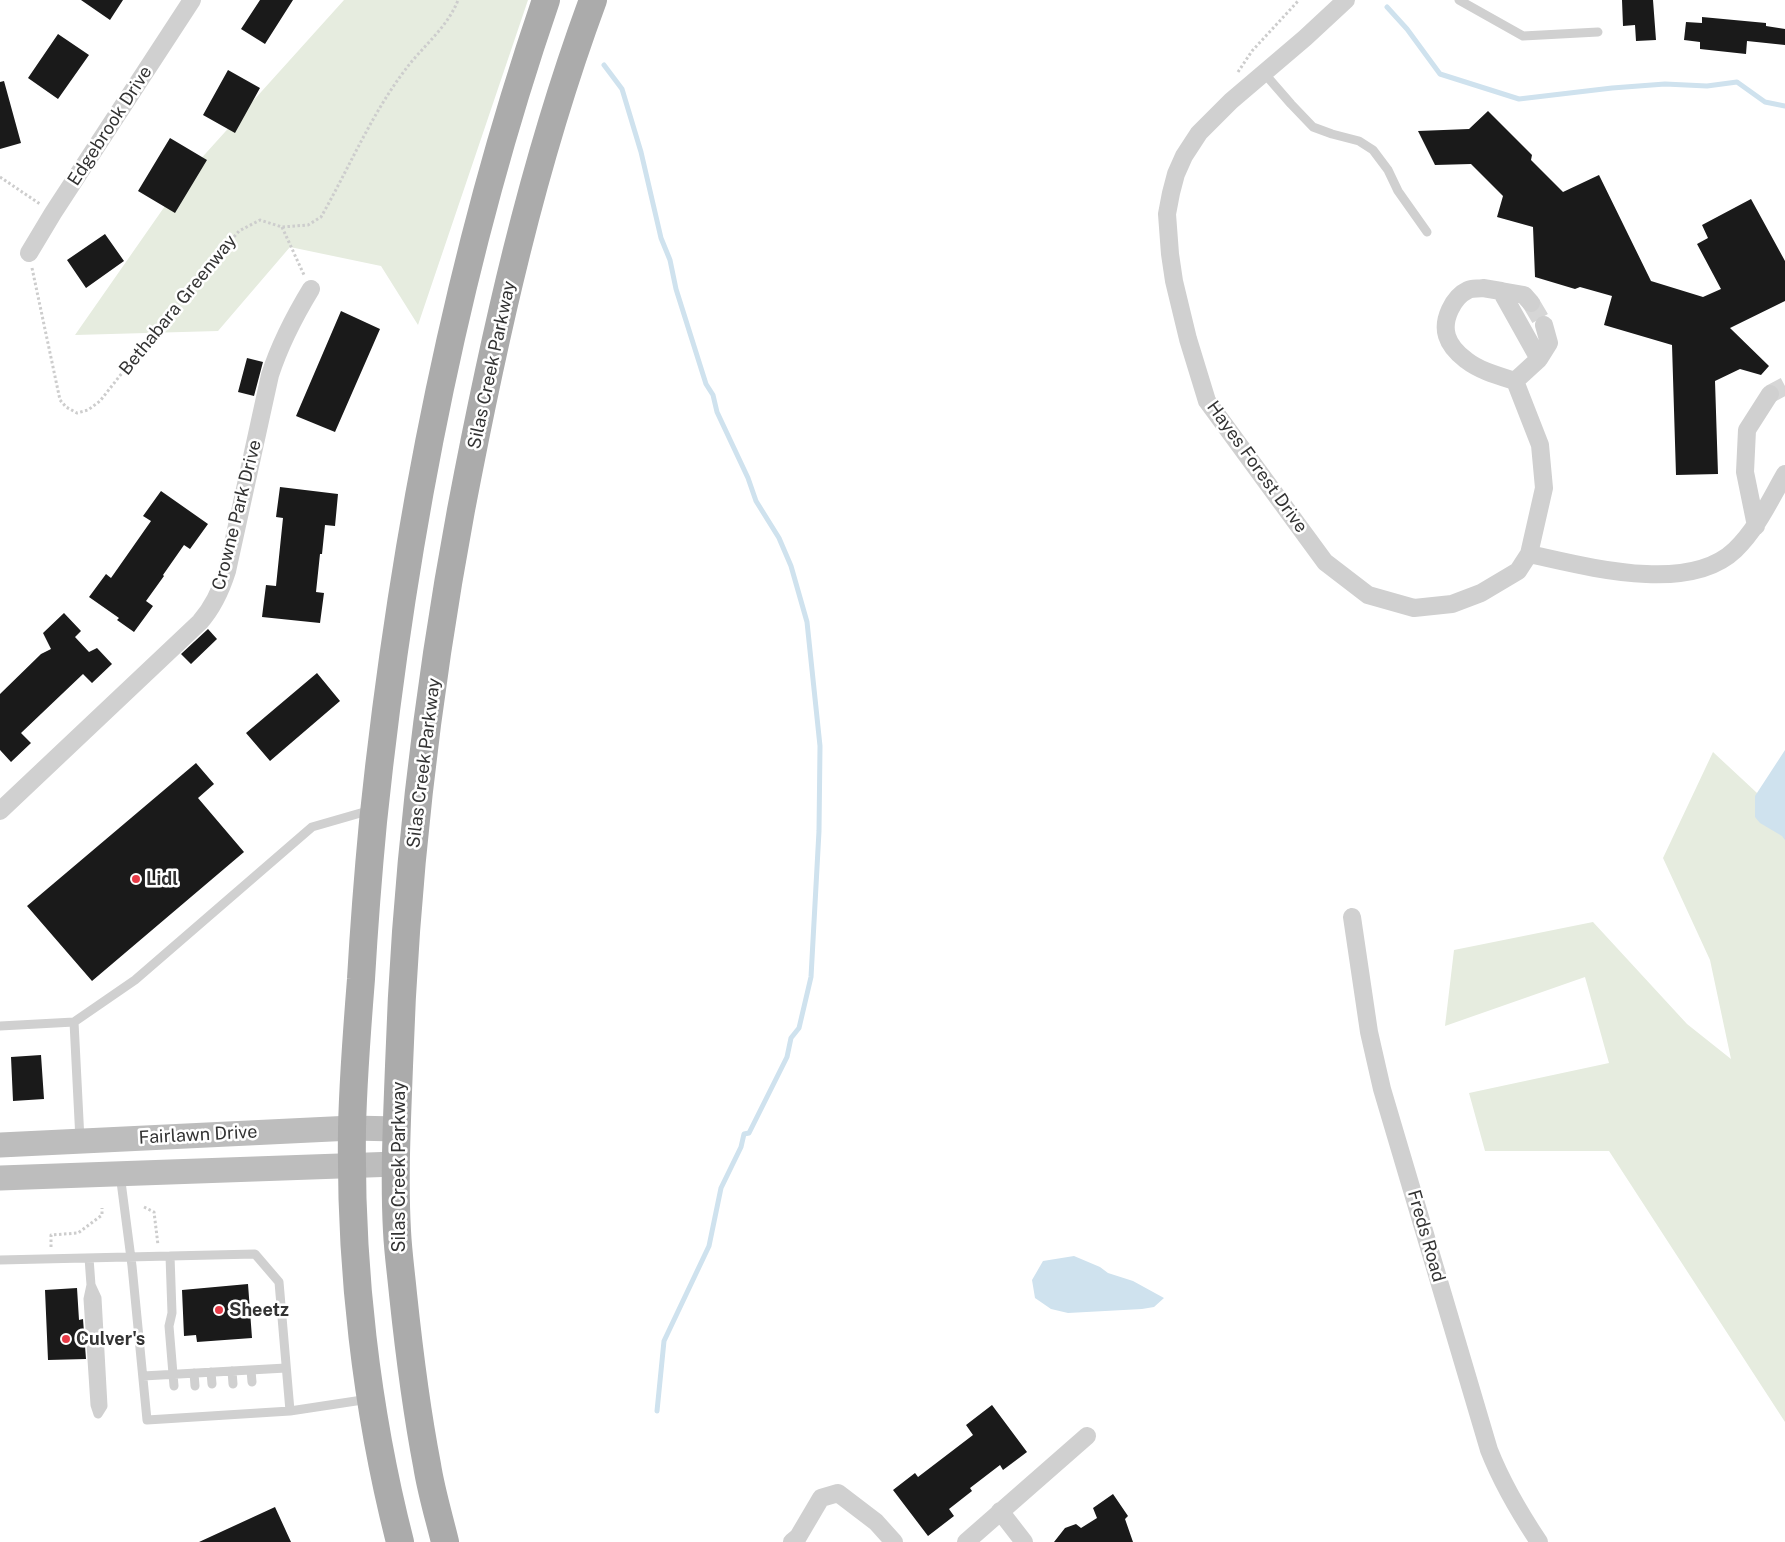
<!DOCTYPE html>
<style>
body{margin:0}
canvas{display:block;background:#fff}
</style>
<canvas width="1785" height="1542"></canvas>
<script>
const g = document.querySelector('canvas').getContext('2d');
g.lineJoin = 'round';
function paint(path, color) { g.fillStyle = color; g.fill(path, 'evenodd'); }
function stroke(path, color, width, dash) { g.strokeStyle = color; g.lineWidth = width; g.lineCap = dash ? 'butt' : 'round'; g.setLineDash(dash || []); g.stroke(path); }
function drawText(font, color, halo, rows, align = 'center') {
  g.font = font + ' "Public Sans",sans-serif'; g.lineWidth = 5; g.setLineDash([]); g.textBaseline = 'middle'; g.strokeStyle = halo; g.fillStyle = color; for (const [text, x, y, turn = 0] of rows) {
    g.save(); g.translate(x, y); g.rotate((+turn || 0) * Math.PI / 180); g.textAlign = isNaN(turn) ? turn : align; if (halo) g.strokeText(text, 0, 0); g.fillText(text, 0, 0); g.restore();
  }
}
const green = new Path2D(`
 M 344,0 L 528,0 L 418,325 L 381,266 L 290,247 L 218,331 L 75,335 L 188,173 Z
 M 1713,752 L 1785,819 L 1785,1422 L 1609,1151 L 1485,1151 L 1469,1093 L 1609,1063 L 1585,977 L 1445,1026 L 1454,950 L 1593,922 L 1687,1024 L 1731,1059 L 1710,960 L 1663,858 Z`);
const water = new Path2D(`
 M 1785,750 L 1785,840 L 1782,836 L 1760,823 L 1755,817 L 1755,796 Z
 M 1074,1256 L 1100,1267 L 1108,1273 L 1133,1281 L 1164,1298 L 1154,1307 L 1142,1309 L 1068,1313 L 1051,1309 L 1035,1298 L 1032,1280 L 1043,1261 Z`);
const stream = new Path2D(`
 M 1387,7 L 1407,29 L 1440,74 L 1519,99 L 1612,88 L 1665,84 L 1707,86 L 1737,82 L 1765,102 L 1785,106
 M 604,65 L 622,89 L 641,152 L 661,238 L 670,260 L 676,289 L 706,384 L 713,395 L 717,412 L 748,478 L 756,501 L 779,538 L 791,566 L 807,622 L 820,746 L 819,831 L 811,977 L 799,1028 L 791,1038 L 787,1057 L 749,1133 L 744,1134 L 741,1147 L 721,1188 L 709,1246 L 664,1341 L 657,1411`);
const building = new Path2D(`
 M 81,0 L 123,0 L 110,20 Z
 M 260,0 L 293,0 L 265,44 L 241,29 Z
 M 1622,0 L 1653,0 L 1656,40 L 1636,41 L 1635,25 L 1623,26 Z
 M 1702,17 L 1766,23 L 1766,26 L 1785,29 L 1785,45 L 1747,41 L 1746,54 L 1700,49 L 1700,42 L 1684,40 L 1686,22 L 1702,23 Z
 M 58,34 L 89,55 L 58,99 L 28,78 Z
 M 228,70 L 260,88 L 235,133 L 203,115 Z
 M 4,81 L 21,143 L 0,149 L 0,82 Z
 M 1488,111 L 1532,155 L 1531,160 L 1563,192 L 1599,175 L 1651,281 L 1703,297 L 1721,289 L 1697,244 L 1708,238 L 1702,225 L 1751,199 L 1785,261 L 1785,301 L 1730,328 L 1769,366 L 1761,375 L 1740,369 L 1715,381 L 1718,474 L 1676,475 L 1672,345 L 1604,325 L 1612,296 L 1580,287 L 1575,289 L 1535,277 L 1533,227 L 1497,217 L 1503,196 L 1471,164 L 1435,165 L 1418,131 L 1469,129 Z
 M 170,138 L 207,160 L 175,213 L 138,191 Z
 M 105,234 L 124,261 L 86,288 L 67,260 Z
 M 341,311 L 380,329 L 335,432 L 296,416 Z
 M 247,358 L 263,362 L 254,396 L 238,392 Z
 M 280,487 L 338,494 L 335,526 L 325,525 L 322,554 L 320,554 L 316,592 L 324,593 L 320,623 L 262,617 L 266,585 L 276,586 L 283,518 L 276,517 Z
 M 161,491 L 208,524 L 190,549 L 184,545 L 163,575 L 164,576 L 146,601 L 153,606 L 134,632 L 117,620 L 119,618 L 89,597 L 106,574 L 111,578 L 151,521 L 143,516 Z
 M 64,613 L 81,631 L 75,637 L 89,652 L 97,648 L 112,664 L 92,683 L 83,674 L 21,733 L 31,743 L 11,762 L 0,750 L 0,694 L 41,654 L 51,649 L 43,633 Z
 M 208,629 L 217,639 L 191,664 L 181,654 Z
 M 317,673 L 340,701 L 270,761 L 246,733 Z
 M 196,763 L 214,784 L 198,798 L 244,852 L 92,981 L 27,906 Z
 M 41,1055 L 44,1099 L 13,1101 L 11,1057 Z
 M 248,1284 L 252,1338 L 197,1342 L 196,1335 L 184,1336 L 182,1290 Z
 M 77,1288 L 79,1320 L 83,1319 L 86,1359 L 48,1360 L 45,1290 Z
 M 992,1405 L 1027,1452 L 1003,1470 L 1000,1465 L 970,1488 L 972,1491 L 949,1509 L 954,1516 L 928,1536 L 893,1490 L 915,1473 L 918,1477 L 973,1435 L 966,1425 Z
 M 1113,1494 L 1128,1516 L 1125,1519 L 1133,1542 L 1054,1542 L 1065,1528 L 1076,1524 L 1081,1528 L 1097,1518 L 1093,1508 Z
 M 275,1507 L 291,1542 L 199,1542 Z`);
const minorTunnel = new Path2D(`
 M 1531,303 L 1544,325
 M 1770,394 L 1785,386`);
const path = new Path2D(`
 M 1238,72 L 1252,51 L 1299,0
 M 0,177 L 40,204
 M 282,227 L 304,275
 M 32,268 L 60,400 L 66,407 L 77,413 L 88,410 L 100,401 L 171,311 L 239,231 L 260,220 L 282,227 L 308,225 L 321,217 C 349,168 371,115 405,70 C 422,47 448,27 458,0
 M 144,1207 L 154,1212 L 158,1245
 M 51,1247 L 51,1235 L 78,1233 L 102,1215 L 102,1208`);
const service = new Path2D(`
 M 1459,0 L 1523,36 L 1598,32
 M 1264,73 L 1291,104 L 1313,127 L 1332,134 L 1359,141 L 1373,150 L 1388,170 L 1398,191 L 1427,232
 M 74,1022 L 135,980 L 312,827 L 371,810
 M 0,1026 L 74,1022 L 80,1140
 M 120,1174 L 132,1266 L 147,1420 L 290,1411 L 369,1399
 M 170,1256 L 172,1313 L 169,1326 L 174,1386
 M 89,1258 L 91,1285 L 88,1299 L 95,1405 L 98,1414
 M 0,1260 L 255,1254 L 279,1282 L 290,1411
 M 91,1285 L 97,1298 L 103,1406 L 98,1414
 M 251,1370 L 252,1382
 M 232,1371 L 233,1384
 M 211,1372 L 212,1384
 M 194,1373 L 195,1386
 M 143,1376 L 286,1368`);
const minor = new Path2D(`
 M 1346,0 L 1305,38 L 1231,101 L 1199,133 L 1184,156 L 1176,174 L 1171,193 L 1167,214 L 1170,254 L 1174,281 L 1188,339 L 1207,401 L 1325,562 L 1368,595 L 1414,608 L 1452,604 L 1481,593 L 1518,571 L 1529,554 L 1544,488 L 1540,445 L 1515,381
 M 29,253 L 53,213 L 192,0
 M 1483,288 L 1501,291 L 1539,359 L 1515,381 C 1499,376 1480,371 1466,360 C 1458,354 1450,346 1447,336 C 1442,320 1453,297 1468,290 C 1472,288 1478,289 1483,288 Z
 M 1501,291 L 1524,295 L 1531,303
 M 1539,359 L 1549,343 L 1544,325
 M 1756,526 L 1745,472 L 1747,430 L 1770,394
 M 1529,554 C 1585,566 1688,595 1735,550 C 1757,529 1770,500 1785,474
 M 0,811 L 200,622 C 214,606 221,590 227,571 L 270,375 C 280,344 294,317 311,289
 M 1352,917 L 1369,1032 L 1382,1089 L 1489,1450 C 1502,1483 1519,1512 1539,1542
 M 1000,1511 L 1024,1542
 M 792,1542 L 798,1537 L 821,1498 L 838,1493 L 876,1522 L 894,1542
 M 966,1542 L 1087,1436`);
const secondary = new Path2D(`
 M 0,1145 L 352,1128 L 397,1129
 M 0,1178 L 396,1164`);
const primary = new Path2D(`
 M 400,1542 C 366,1409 350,1266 352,1129 C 353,1079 357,1029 361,979 C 364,927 368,875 373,822 C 402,544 455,265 546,0
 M 445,1542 C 439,1517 431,1491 427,1465 C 416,1408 409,1351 403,1294 C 401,1273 398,1252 397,1231 C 394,1176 397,1121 399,1066 C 405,879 427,693 461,510 C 494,337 532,165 593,0`);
const markers = [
 [136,879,5,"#e63946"],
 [219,1310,5,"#e63946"],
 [66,1339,5,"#e63946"]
];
const streetNames = [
 ["Edgebrook Drive",110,126,-57],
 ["Bethabara Greenway",178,305,-51],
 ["Silas Creek Parkway",492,365,-78],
 ["Hayes Forest Drive",1257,467,54],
 ["Crowne Park Drive",237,515,-76],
 ["Silas Creek Parkway",424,763,-83],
 ["Fairlawn Drive",198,1135,-3],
 ["Silas Creek Parkway",399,1167,-90],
 ["Freds Road",1426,1236,74]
];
const poiNames = [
 ["Lidl",146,879],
 ["Sheetz",229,1310],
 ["Culver's",76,1339]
];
paint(green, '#e6ecdf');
paint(water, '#cfe2ee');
stroke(stream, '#cfe2ee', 5);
paint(building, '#1a1a1a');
stroke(minorTunnel, '#d6d6d6', 18, [18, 9]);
stroke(path, '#cdcdcd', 3, [2.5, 2.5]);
stroke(service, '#d0d0d0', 9);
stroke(minor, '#d0d0d0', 18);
stroke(secondary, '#bdbdbd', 25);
stroke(primary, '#ababab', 28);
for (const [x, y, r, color] of markers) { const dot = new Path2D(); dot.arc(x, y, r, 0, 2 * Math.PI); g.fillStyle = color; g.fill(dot); stroke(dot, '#fff', 2); }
drawText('18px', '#333', '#fff', streetNames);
drawText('bold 18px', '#333', '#fff', poiNames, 'left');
</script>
